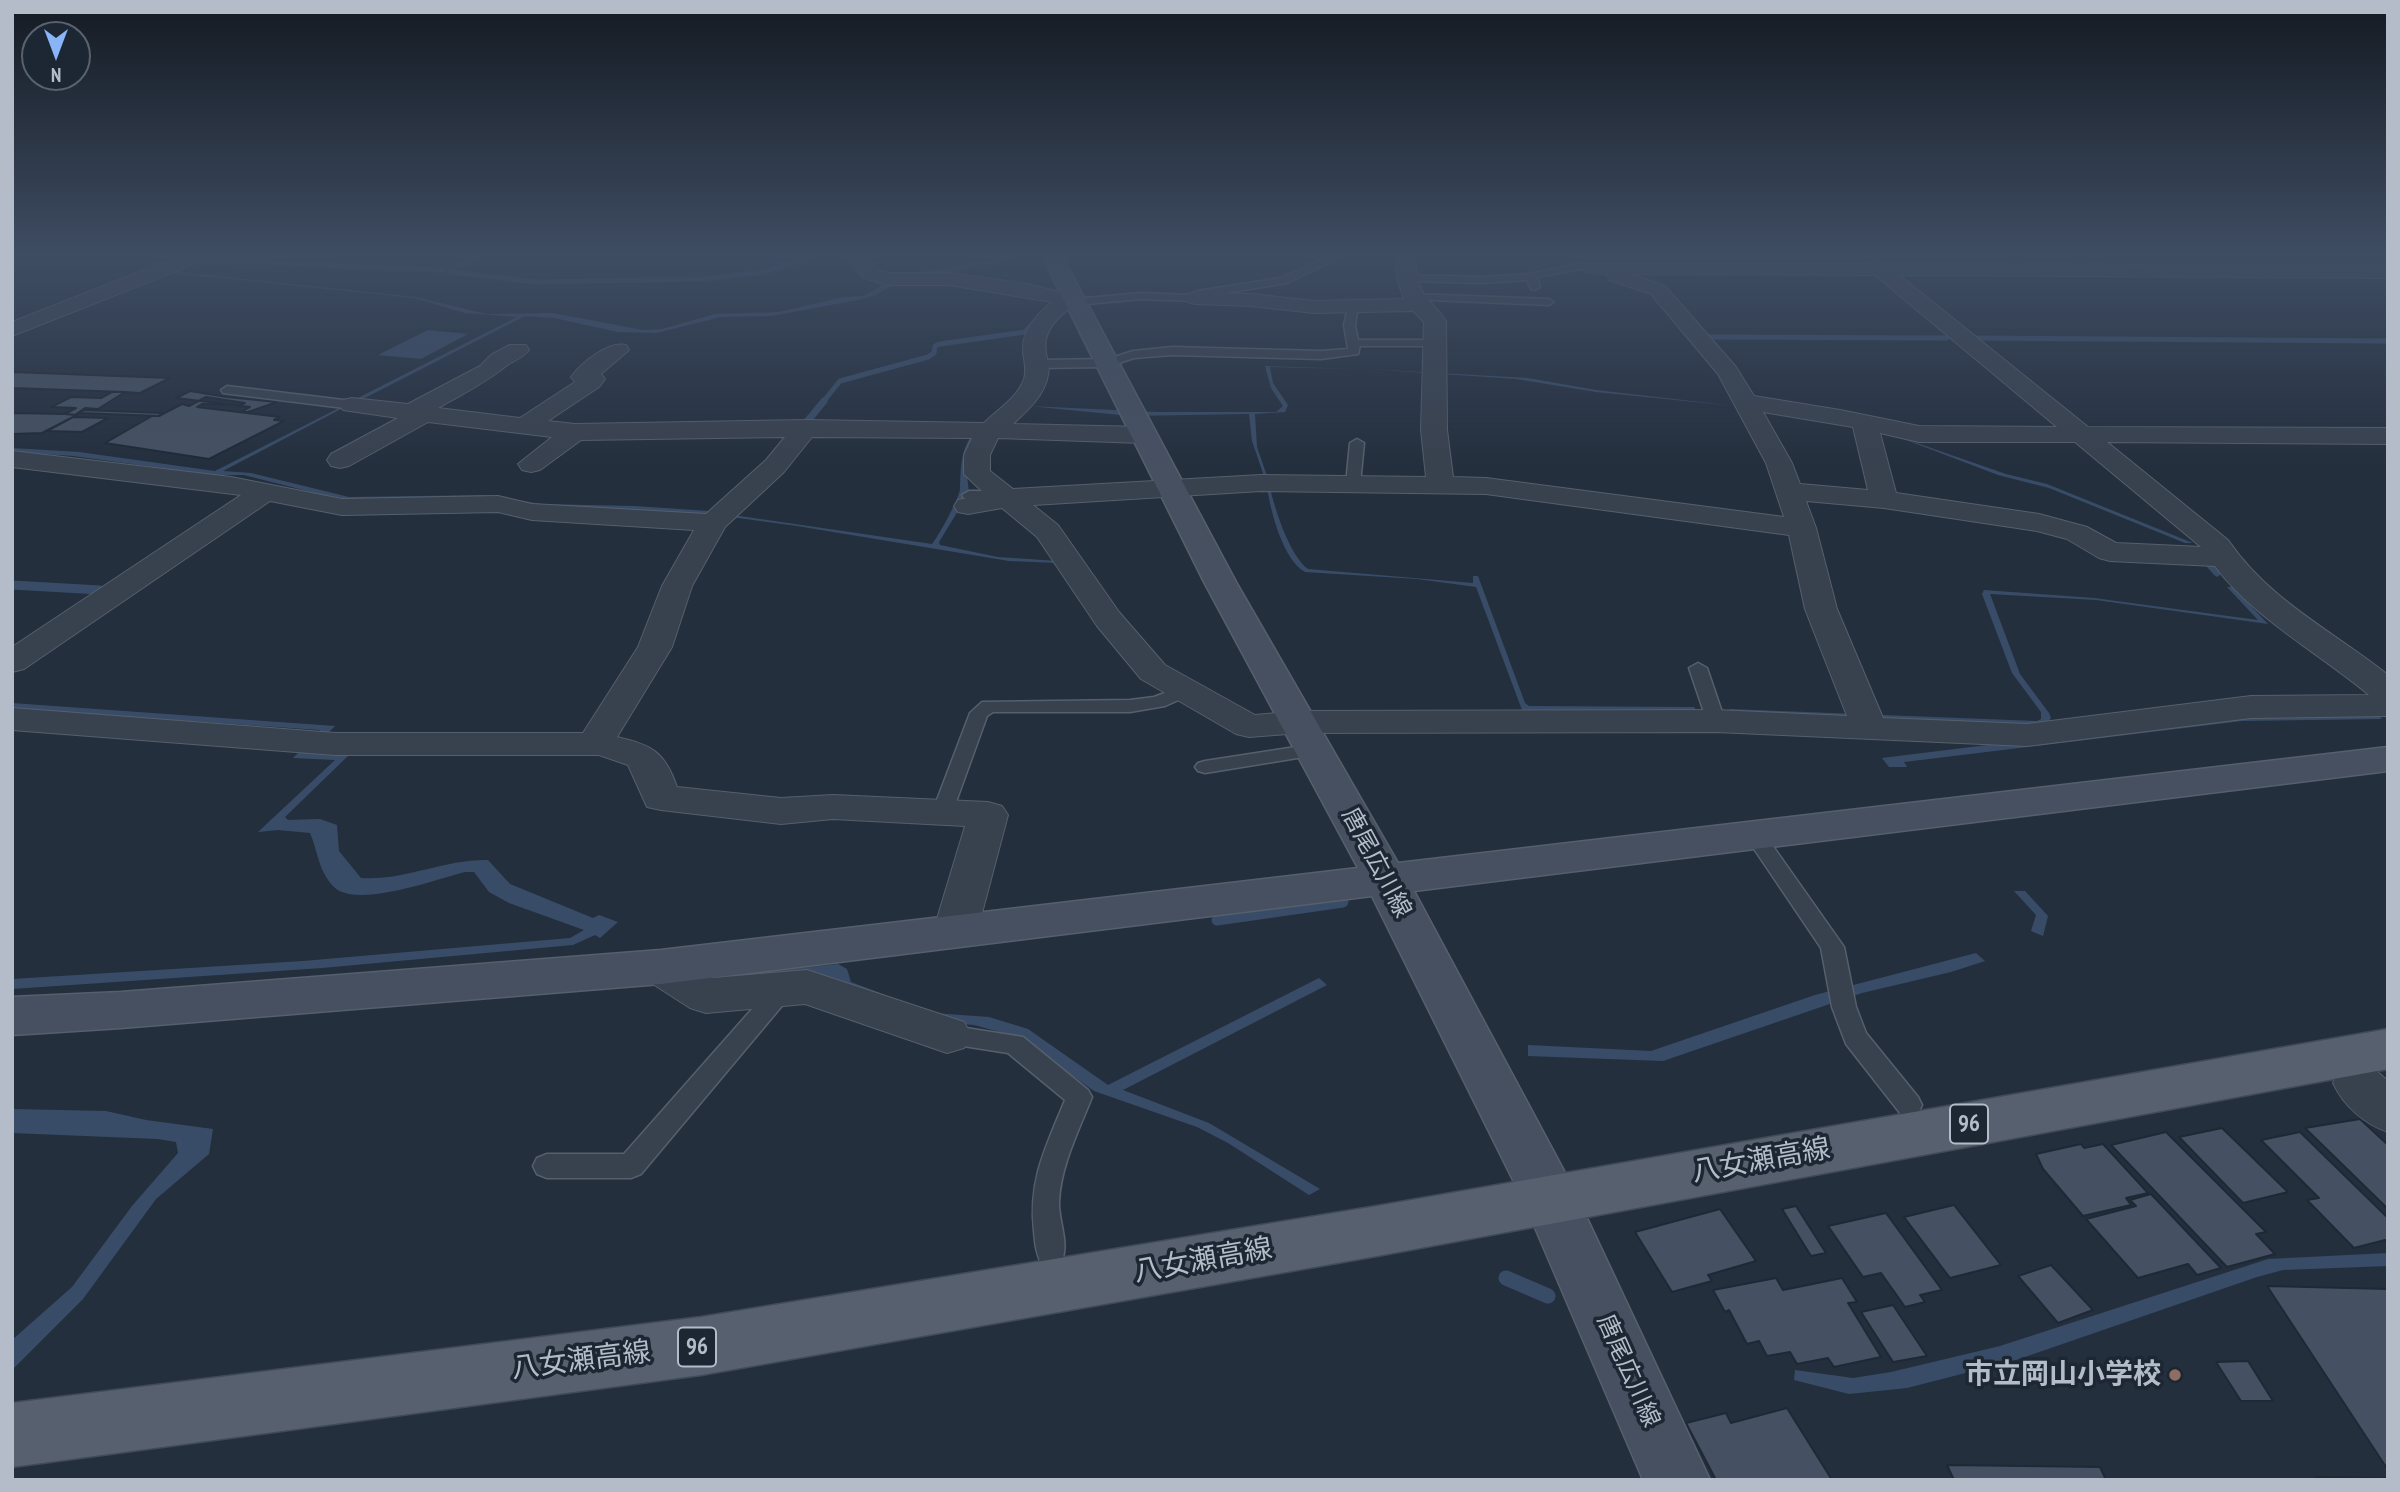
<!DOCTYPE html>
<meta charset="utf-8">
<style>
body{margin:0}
#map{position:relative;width:2400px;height:1492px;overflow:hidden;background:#242f3e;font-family:"PT Sans Narrow",sans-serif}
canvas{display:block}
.frame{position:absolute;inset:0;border:14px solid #b4bcc9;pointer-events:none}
.north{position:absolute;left:21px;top:21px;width:70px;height:70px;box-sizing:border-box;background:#1d2633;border:2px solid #59626f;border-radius:50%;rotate:180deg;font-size:19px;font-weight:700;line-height:28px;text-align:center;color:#b4bcc9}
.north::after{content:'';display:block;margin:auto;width:24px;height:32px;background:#8ab4f8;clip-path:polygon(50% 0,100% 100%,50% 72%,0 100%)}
</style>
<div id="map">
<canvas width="2400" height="1492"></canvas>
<div class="frame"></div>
<div class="north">N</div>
</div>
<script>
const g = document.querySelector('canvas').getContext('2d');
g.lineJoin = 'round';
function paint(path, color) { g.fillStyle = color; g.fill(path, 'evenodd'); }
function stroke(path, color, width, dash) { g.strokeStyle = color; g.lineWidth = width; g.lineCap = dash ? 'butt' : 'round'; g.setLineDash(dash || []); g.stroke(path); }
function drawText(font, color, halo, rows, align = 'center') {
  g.font = font + ' "PT Sans Narrow","Noto Sans JP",sans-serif'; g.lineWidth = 7; g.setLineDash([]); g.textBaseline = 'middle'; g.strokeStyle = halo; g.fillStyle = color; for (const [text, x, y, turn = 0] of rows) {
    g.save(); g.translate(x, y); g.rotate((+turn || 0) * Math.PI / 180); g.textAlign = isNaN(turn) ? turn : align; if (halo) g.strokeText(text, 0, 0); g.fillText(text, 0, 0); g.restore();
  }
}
const water = new Path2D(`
 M 1005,258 L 1019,258 L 940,274 L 1040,287 L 1081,296 L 1206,295 L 1279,284 L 1314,267 L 1344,258 L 1287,283 L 1209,296 L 1087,299 L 1028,288 L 897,283 L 876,295 L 858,300 L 771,316 L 721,317 L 656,333 L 618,332 L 554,318 L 525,316 L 359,401 L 354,400 L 517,317 L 465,313 L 414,298 L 171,273 L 12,336 L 12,334 L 172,271 L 416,297 L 486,314 L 553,313 L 643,330 L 662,329 L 715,314 L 779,312 L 843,297 L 864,296 L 897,276 Z
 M 428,330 L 468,334 L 421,359 L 378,355 Z
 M 1265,366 L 1353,369 L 1270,367 L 1273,383 L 1288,405 L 1285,412 L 1255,414 L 1257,447 L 1268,479 L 1265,479 L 1252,441 L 1249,414 L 1130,416 L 1029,406 L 1157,412 L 1276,412 L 1283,406 L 1271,388 Z
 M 1368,369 L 1528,378 L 1596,390 L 1735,406 L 1596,392 L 1516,379 Z
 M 337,409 L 341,409 L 223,471 L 251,473 L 349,497 L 489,495 L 541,504 L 635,506 L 709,511 L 706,514 L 349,499 L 323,495 L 244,475 L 213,475 L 73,456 L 12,452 L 12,448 L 79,452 L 215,471 Z
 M 979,427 L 967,475 L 969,493 L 939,542 L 940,545 L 998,557 L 1058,561 L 1058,563 L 1009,561 L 797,526 L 731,517 L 733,515 L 932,544 C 938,537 959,499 960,489 C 961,465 960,446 979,427 Z
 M 1888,433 L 2006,474 L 2047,484 L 2193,543 L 2185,543 L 2049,488 L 1998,475 Z
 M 1267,488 L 1270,488 C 1275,510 1290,556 1308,569 L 1473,583 L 1473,576 L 1478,576 L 1525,703 L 1529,706 L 1694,707 L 1697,711 L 1522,710 L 1476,587 L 1417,579 L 1305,572 C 1283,560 1271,512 1267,488 Z
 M 2227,587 L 2233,587 L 2268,624 L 2096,600 L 1990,594 L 2020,674 L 2049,713 L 2051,718 L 2045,725 L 1731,714 L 1729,709 L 2037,721 L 2041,719 L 2041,712 L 2012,673 L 1982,594 L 1984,590 L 2094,598 L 2258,620 Z
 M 12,703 L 335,726 L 328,733 L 319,732 L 320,730 L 12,709 Z
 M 2372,710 L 2382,719 L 2242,721 L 1904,762 L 1907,767 L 1889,767 L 1882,758 L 2255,712 Z
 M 301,750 L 348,756 L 285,817 L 288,820 L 320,819 L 337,825 L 339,851 L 361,878 C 404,881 445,859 488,860 L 510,884 L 593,918 L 599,915 L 618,922 L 600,938 L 595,935 L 573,945 L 322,968 L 12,989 L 12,979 L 303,961 L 570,938 L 584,930 L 509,903 L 489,892 L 474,872 L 465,872 C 437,879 356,909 334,887 C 318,871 318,851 310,833 L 278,830 L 258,832 L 335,760 L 293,758 Z
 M 2014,891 L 2025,891 L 2048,916 L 2043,936 L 2031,931 L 2036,915 Z
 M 1976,953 L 1985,961 L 1951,972 L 1862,993 L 1663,1061 L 1528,1056 L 1528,1045 L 1651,1051 L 1815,995 Z
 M 838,964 L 847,969 L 851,982 L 933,1013 L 989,1017 L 1028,1029 L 1108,1085 L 1319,978 L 1327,985 L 1123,1090 L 1209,1123 L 1320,1189 L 1309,1195 L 1228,1143 L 1197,1127 L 1094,1091 L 1018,1037 L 974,1025 L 928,1021 L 737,989 L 747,974 Z
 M 12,1109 L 106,1111 L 146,1120 L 213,1129 L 209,1154 L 156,1199 L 83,1299 L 12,1370 L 12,1340 L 72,1287 L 132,1206 L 178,1153 L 176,1142 L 158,1139 L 12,1133 Z
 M 2388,1253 L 2388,1266 L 2283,1270 L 2257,1277 L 2016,1360 L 1907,1388 L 1849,1394 L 1794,1380 L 1795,1370 L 1853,1378 L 1891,1372 L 2000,1346 L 2268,1259 Z`);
const streamFar4 = new Path2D(`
 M 193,260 L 443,270
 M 450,270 L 477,258
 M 451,272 L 535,282 L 705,279 L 763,272 L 808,258
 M 1709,337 L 1947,338
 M 1974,338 L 2388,341
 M 823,402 L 840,381 L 928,357 L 934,353 L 935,346 L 940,344 L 1025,332 L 1054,301`);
const streamFar3 = new Path2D(`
 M 805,424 L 824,401
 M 2209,564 L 2217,573
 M 12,585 L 17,585`);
const streamFar2 = new Path2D(`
 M 12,585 L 100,590`);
const streamFar1 = new Path2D(`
 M 1217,920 L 1343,902`);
const stream = new Path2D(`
 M 1506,1278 L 1548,1296`);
const building = new Path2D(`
 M 12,372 L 170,378 L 140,393 L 125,392 L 12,388 Z
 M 190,391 L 227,397 L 277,402 L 248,412 L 241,412 L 250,407 L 176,398 Z
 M 112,392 L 125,392 L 98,409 L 85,408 L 75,415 L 65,414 L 76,408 L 51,407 L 71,397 L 101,398 Z
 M 206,397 L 245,403 L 240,405 L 202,404 L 197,407 L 280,417 L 274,420 L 284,421 L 209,459 L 105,443 L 152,416 L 159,416 L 182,404 L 189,406 Z
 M 84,410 L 163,413 L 158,416 L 80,413 Z
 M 12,413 L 65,414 L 77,415 L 42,433 L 12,434 Z
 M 73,417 L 108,418 L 82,432 L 47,431 Z
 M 2360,1119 L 2388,1145 L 2388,1209 L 2305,1128 Z
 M 2222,1128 L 2288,1192 L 2243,1203 L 2179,1137 Z
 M 2166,1132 L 2266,1232 L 2256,1234 L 2275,1254 L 2227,1267 L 2111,1145 Z
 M 2300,1132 L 2388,1218 L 2388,1243 L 2385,1240 L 2354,1248 L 2307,1200 L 2319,1198 L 2261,1140 Z
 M 2081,1144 L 2084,1148 L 2103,1144 L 2148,1193 L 2126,1198 L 2131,1205 L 2083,1216 L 2043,1169 L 2036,1154 Z
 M 2151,1194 L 2221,1268 L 2197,1275 L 2188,1264 L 2138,1278 L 2086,1219 L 2136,1206 L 2130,1200 Z
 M 1954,1205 L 2001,1265 L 1950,1278 L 1904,1217 Z
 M 1796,1206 L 1826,1253 L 1811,1256 L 1782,1209 Z
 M 1720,1209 L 1756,1261 L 1708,1275 L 1712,1281 L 1672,1292 L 1635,1232 Z
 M 1886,1213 L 1942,1290 L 1920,1295 L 1925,1302 L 1905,1307 L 1881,1273 L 1863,1277 L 1828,1226 Z
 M 2051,1265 L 2093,1310 L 2058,1323 L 2018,1276 Z
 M 1776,1278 L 1783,1290 L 1842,1278 L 1857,1302 L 1848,1303 L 1881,1357 L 1834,1367 L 1828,1358 L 1797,1364 L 1790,1352 L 1767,1356 L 1759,1341 L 1747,1344 L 1729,1310 L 1725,1312 L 1713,1290 Z
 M 2267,1286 L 2388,1289 L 2388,1470 Z
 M 1893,1305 L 1927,1356 L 1893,1362 L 1861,1312 Z
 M 2248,1361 L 2273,1401 L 2241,1401 L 2216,1362 Z
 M 1787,1408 L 1832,1480 L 1716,1480 L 1686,1423 L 1726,1413 L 1731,1423 Z
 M 1947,1465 L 2100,1467 L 2106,1480 L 1954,1480 Z
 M 2316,1477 L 2388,1478 L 2388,1480 L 2318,1480 Z`);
const lane = new Path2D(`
 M 1325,258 L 1338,258 L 1287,283 L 1201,297 L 1195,301 L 1141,299 L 1076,305 L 1071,302 L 1076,299 L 1141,293 L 1191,295 L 1197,291 L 1281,278 Z
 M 1582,263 L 1587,266 L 1586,268 L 1537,277 L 1540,287 L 1535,290 L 1531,289 L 1527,280 L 1484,283 L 1405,281 L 1400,278 L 1405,275 L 1484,277 L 1529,274 Z
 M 1412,294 L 1549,299 L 1554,302 L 1549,305 L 1408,299 L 1408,295 Z
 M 1353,304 L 1358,307 L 1355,325 L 1358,340 L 1435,340 L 1441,343 L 1435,346 L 1360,346 L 1358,354 L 1321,359 L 1172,355 L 1134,358 L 1107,367 L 1038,368 L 1032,364 L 1038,360 L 1108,359 L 1133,351 L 1172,347 L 1321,351 L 1348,349 L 1344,325 L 1348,307 Z
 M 227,386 L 352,401 L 358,405 L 352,409 L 223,393 L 221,390 Z
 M 1357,439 L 1364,443 L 1360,484 L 1353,488 L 1346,484 L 1350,443 Z
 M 969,491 L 1004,491 L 1011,495 L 1004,499 L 964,498 L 962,495 Z
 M 1698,663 L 1707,668 L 1725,721 L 1723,725 L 1709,725 L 1707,721 L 1689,668 Z
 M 1186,685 L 1192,686 L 1195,690 L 1192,694 L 1165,706 L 1130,712 L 993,712 L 987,716 L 952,813 L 949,818 L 935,818 L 932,813 L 970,713 L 982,702 L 1130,700 L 1154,697 Z
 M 1315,744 L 1322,746 L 1325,750 L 1322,754 L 1205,773 L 1198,771 L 1195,767 L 1198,763 L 1205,761 Z
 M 1756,830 L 1763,832 L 1844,947 L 1856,1007 L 1866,1033 L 1918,1097 L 1922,1105 L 1918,1113 L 1909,1116 L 1900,1113 L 1846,1044 L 1832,1007 L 1821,948 L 1746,837 L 1749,832 Z
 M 783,980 L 791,983 L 795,989 L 791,995 L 641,1174 L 631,1178 L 547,1178 L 537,1174 L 533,1166 L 537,1158 L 547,1154 L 624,1154 L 775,983 Z
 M 947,1025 L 1023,1037 L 1088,1090 L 1092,1097 C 1079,1130 1060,1167 1059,1203 C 1059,1223 1070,1244 1061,1263 L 1051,1267 L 1041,1263 C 1036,1253 1035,1243 1034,1231 C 1028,1180 1046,1147 1065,1100 L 1008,1053 L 938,1042 L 935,1035 L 938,1028 Z`);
const street = new Path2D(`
 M 175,258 L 201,258 L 199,262 L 12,336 L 12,322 Z
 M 847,258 L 867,258 L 878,270 L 888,273 L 949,273 L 1028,284 L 1083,298 L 1086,302 L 1083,306 L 1071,307 C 1056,319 1042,332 1046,353 C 1047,360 1050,367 1048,375 C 1045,395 1027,411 1013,424 L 1143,427 L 1152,430 L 1156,435 L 1152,440 L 1143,443 L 998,438 L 990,455 L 990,471 L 1013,489 L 1261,475 L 1426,477 L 1421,430 L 1424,322 L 1413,311 L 1314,313 L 1251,306 L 1195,304 L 1188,302 L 1185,298 L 1188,294 L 1195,292 L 1251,294 L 1314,301 L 1404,299 L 1397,279 L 1396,258 L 1416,258 C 1416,297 1426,293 1446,321 L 1447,430 L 1453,477 L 1486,478 L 1784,517 L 1766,463 L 1718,374 L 1651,294 L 1609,280 L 1608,274 L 1586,272 L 1583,268 L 1586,264 L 1865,264 L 1874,259 L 1884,264 L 2388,266 L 2388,278 L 1899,275 L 2088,427 L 2388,428 L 2388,444 L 2107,442 L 2228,540 C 2271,602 2330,629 2388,675 L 2388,716 L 2251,718 L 2027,746 L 1716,732 L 1300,733 L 1249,737 L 1236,734 L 1141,679 L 1097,626 L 1037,537 L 1002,508 L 968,514 L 958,512 L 954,506 L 958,500 L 985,494 L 964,474 L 964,455 L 972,438 L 812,437 L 784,472 L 725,527 L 692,586 L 672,647 L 617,737 C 652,745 665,752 677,787 L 781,798 L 833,795 L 988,802 L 1002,806 L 1008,815 L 977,932 L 970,943 L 955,947 L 940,943 L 933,932 L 965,826 L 833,819 L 781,824 L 661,810 L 647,807 L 628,765 L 599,755 L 335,755 L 12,730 L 12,708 L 335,733 L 583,733 L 638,647 L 662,586 L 694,530 L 532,520 L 498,512 L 342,515 L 270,501 L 24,669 L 12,672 L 12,647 L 241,495 L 12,467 L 12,451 L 231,477 L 342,499 L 498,496 L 532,504 L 706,514 L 766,460 L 785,437 L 581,440 L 540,470 L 531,472 L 522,470 L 518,464 L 552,437 L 428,422 L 349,466 L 340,468 L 331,466 L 327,460 L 331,454 L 398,418 L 343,410 L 340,405 L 343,400 L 352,398 L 408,404 L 480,366 L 491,355 L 510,345 L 526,345 L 529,350 C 523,358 514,360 506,366 C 485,383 461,395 438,408 L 520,418 L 575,382 L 571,377 C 581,363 608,341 626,345 L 629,350 L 601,374 L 605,379 L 599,387 L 548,421 L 575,424 L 806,420 L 984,423 C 998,409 1017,398 1024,379 C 1027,369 1024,361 1023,352 C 1021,331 1037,314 1052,302 L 949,285 L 886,285 L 864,278 ZM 1630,274 L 1875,275 L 2057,427 L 1919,426 L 1840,410 L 1754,396 L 1736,367 L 1665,286 ZM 1763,412 L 1853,427 L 1868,490 L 1800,484 L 1792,463 ZM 1880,433 L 1919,442 L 2075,442 L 2201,547 L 2116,543 L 2087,527 L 2039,514 L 1896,493 ZM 1261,491 L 1486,494 L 1789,535 L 1805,609 L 1847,716 L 1716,710 L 1300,711 L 1255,715 L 1165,665 L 1119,612 L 1058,525 L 1033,505 ZM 1806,501 L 1884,508 L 2037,531 L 2067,539 L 2099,558 L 2110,561 L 2215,566 C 2251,616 2320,654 2369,695 L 2251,696 L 2027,724 L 1883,718 L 1837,609 L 1816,528 Z
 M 661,951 L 677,955 L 713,978 L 807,970 L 964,1022 L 971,1035 L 964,1048 L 947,1053 L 805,1004 L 706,1013 L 690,1008 L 645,979 L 639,967 L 645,955 Z
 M 2357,1063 L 2374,1069 L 2388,1081 L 2388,1132 C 2364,1124 2344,1106 2333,1083 L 2340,1069 Z`);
const secondary = new Path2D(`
 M 1043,258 L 1063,258 L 1236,582 L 1398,863 L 2388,747 L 2388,771 L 1414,891 L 1570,1182 L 1710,1480 L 1643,1480 L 1524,1202 L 1372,896 L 661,984 L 121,1028 L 12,1035 L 12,997 L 121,992 L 661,950 L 1358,868 L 1204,582 Z`);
const primary = new Path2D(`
 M 2388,1029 L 2388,1069 L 1377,1256 L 701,1375 L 12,1467 L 12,1403 L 701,1317 L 1377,1206 Z`);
const markers = [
 [2175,1375,7,"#8d6e63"]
];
const shields = [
 [1969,1124,38],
 [697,1347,38]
];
const shieldNames = [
 ["96",1969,1124],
 ["96",697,1347]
];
const streetNames = [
 ["唐尾広川線",1376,863,62],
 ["唐尾広川線",1628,1371,66]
];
const nearStreetnames = [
 ["八女瀬高線",1761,1161,-10],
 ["八女瀬高線",1203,1261,-10],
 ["八女瀬高線",581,1361,-7]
];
const nearPoinames = [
 ["市立岡山小学校",2161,1375]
];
paint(water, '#394c67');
stroke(streamFar4, '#394c67', 5);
stroke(streamFar3, '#394c67', 7);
stroke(streamFar2, '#394c67', 9);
stroke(streamFar1, '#394c67', 11);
stroke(stream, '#394c67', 15);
paint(building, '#455162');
stroke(building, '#1f2835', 2);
stroke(lane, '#565f6c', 3);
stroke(street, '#565f6c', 2);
stroke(secondary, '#565f6c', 3);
stroke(primary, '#414a57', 3);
paint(lane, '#38414e');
paint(street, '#38414e');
paint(secondary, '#465061');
paint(primary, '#56606e');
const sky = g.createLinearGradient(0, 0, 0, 467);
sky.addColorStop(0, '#141a22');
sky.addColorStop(0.55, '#3f4d63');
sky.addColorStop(1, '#3f4d6300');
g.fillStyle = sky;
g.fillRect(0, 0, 2400, 467);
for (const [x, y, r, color] of markers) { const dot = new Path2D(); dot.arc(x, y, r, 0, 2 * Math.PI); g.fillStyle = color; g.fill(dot); stroke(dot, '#1d2633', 2.5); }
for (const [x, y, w] of shields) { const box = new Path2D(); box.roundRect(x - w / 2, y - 19.5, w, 39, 5); g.fillStyle = '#1d2633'; g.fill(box); stroke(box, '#b4bcc9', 2); }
drawText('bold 23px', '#b4bcc9', null, shieldNames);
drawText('24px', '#b4bcc9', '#1d2633', streetNames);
drawText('28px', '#b4bcc9', '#1d2633', nearStreetnames);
drawText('bold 28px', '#b4bcc9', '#1d2633', nearPoinames, 'right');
</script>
